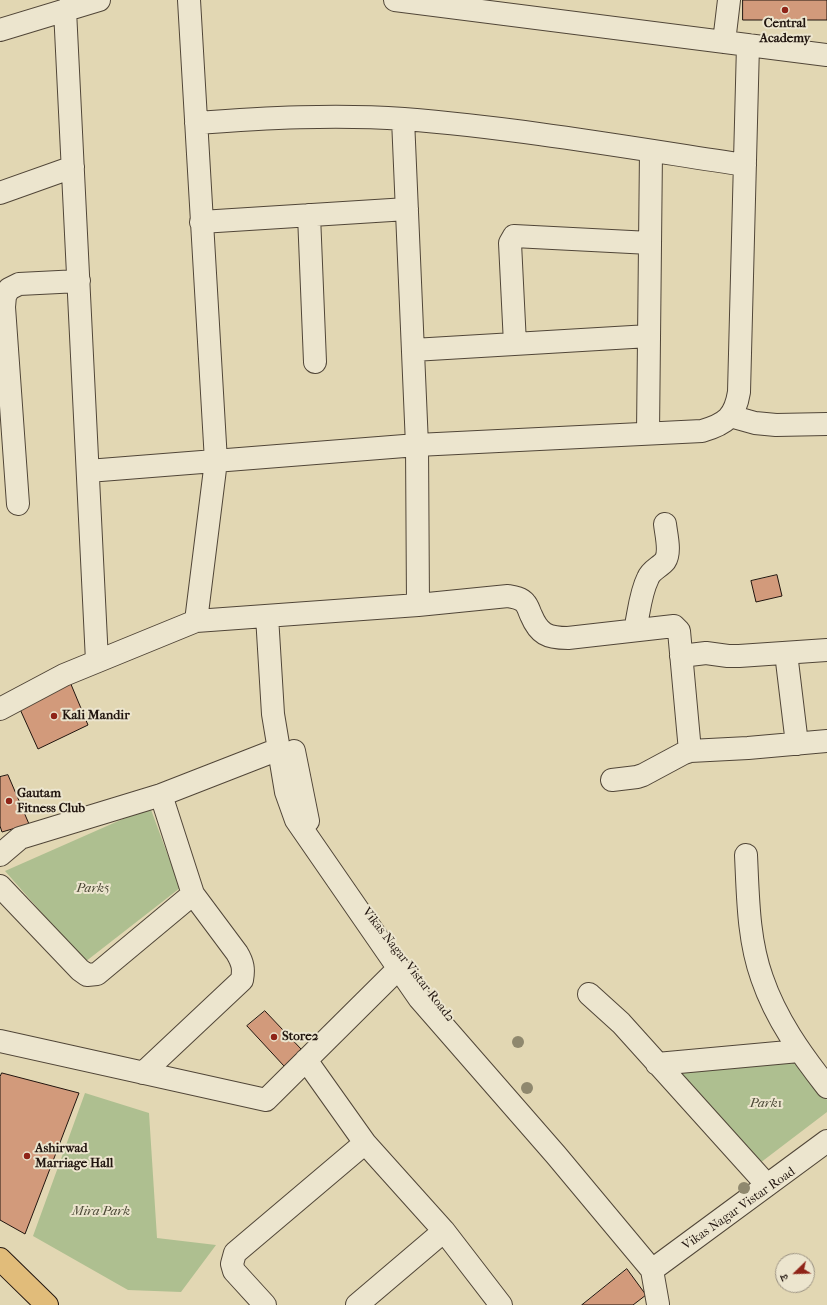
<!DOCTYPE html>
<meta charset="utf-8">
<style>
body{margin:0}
#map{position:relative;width:827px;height:1305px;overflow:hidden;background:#e2d7b3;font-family:"IM FELL French Canon","Noto Serif Devanagari",serif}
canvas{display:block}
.north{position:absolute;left:775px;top:1253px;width:40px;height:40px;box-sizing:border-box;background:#ece5ce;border:1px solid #9b9282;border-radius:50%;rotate:247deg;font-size:11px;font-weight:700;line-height:16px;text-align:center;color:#21150f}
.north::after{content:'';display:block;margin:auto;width:14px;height:18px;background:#8f2418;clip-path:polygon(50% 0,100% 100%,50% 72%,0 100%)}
</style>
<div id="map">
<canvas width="827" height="1305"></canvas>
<div class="north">उ</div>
</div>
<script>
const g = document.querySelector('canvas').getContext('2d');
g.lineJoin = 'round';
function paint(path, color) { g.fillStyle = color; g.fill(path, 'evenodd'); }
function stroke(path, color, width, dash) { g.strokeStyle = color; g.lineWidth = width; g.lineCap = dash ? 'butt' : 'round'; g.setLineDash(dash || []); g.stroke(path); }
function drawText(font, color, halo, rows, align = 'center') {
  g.font = font + ' "IM FELL French Canon",serif'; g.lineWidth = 4; g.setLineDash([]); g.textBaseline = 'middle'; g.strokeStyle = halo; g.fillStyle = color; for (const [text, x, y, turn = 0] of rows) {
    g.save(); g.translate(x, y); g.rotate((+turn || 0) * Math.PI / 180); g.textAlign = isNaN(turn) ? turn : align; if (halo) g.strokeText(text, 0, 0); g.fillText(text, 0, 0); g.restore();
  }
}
const green = new Path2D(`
 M 150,807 L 180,888 L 85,962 L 5,871 Z
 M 795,1057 L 827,1100 L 827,1112 L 760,1163 L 673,1070 Z
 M 85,1093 L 149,1113 L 157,1238 L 216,1245 L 181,1292 L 128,1290 L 33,1236 Z`);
const building = new Path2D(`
 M 743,0 L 827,0 L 827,20 L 743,20 Z
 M 777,575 L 782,596 L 756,602 L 751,581 Z
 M 70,682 L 88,725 L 38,749 L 19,707 Z
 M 8,775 L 29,824 L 2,832 L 0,826 L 0,777 Z
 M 265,1011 L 301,1049 L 284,1066 L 247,1026 Z
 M 2,1073 L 79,1093 L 25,1234 L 0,1220 L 0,1077 Z
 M 627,1269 L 646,1295 L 633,1305 L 582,1305 Z`);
const minor = new Path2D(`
 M 189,0 L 216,461 L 196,621
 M 395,0 L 827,55
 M 65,10 L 97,661
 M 0,30 L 99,0
 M 724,42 L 729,0
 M 196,123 C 265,118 334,114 404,119 C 518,128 632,148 745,165
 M 0,193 L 73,167
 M 309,215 L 315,362
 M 201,222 L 407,209
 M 515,344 L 510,243 L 514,236 L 650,243
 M 413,350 L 649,336
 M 730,416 L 755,423 L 776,425 L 827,424
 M 648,433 L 651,151
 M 88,471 L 417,445 L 403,119
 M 18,504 L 4,307 L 5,296 L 9,289 L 19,284 L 79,281
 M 418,605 L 508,596 C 514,597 521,598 525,603 C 528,606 529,611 531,615 C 539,634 547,638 568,638 L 674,626 L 679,631 L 690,751
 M 267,616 L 273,714 L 286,792 L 296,820 L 419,998 L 556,1155 L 652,1270 L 658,1304
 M 635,630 C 639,613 640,594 648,578 C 651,570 660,567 665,561 C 671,552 666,534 665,524
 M 786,653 L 797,744
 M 681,656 L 706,653 L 728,656 L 739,656 L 827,650
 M 0,709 L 64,675 L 196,621 L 418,605 L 417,445 L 702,431 C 726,424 735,417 739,392 L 748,45
 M 294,751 L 308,821
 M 612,780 L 637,777 L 643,775 L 684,753 L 690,751 L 748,748 L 827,741
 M 0,855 L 20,838 L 161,795 L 279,749
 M 746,855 C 748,896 748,939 762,978 C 776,1019 801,1054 827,1087
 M 0,886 L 80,970 L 87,975 L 97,974 L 193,894
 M 589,994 L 621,1023 L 767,1185
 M 0,1041 L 266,1100 L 399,968
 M 306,1060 L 365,1143 L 444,1231 L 501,1305
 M 657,1064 L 799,1051
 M 143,1073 L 242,980 C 244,969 243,963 237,953 L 193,894 L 161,795
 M 652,1270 L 827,1141
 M 265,1305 L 234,1271 L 232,1264 L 235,1253 L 365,1143
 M 357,1305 L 444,1231`);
const major = new Path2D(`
 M 0,1259 L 47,1305`);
const trees = [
 [518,1042],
 [527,1088],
 [744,1188]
];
const markers = [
 [785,10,4,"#8f2418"],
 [54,716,4,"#8f2418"],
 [9,801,4,"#8f2418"],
 [274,1037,4,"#8f2418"],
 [27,1156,4,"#8f2418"]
];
const poiNames = [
 ["Central",785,24,"center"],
 ["Academy",785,39,"center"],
 ["Kali Mandir",62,716],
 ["Gautam",17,794],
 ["Fitness Club",17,809],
 ["Store2",282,1037],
 ["Ashirwad",35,1149],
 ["Marriage Hall",35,1164]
];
const parkNames = [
 ["Park5",93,889],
 ["Park1",766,1104],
 ["Mira Park",101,1212]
];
const streetNames = [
 ["Vikas Nagar Vistar Road2",408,965,52],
 ["Vikas Nagar Vistar Road",739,1209,-35]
];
paint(green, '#aebf90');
paint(building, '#d29a7b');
stroke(building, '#21150f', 1);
stroke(minor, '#514638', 24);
stroke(major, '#21150f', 24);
stroke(minor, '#ece5ce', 22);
stroke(major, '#e1bc7a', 22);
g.fillStyle = '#8f886e';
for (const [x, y] of trees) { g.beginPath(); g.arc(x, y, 6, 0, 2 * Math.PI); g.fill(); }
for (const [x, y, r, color] of markers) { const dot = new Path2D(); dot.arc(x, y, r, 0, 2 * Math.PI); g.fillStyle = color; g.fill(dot); stroke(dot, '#ece5ce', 1.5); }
drawText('bold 13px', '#21150f', '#ece5ce', poiNames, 'left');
drawText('italic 13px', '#4b4836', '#ece5ce', parkNames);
drawText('13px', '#21150f', '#ece5ce', streetNames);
</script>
